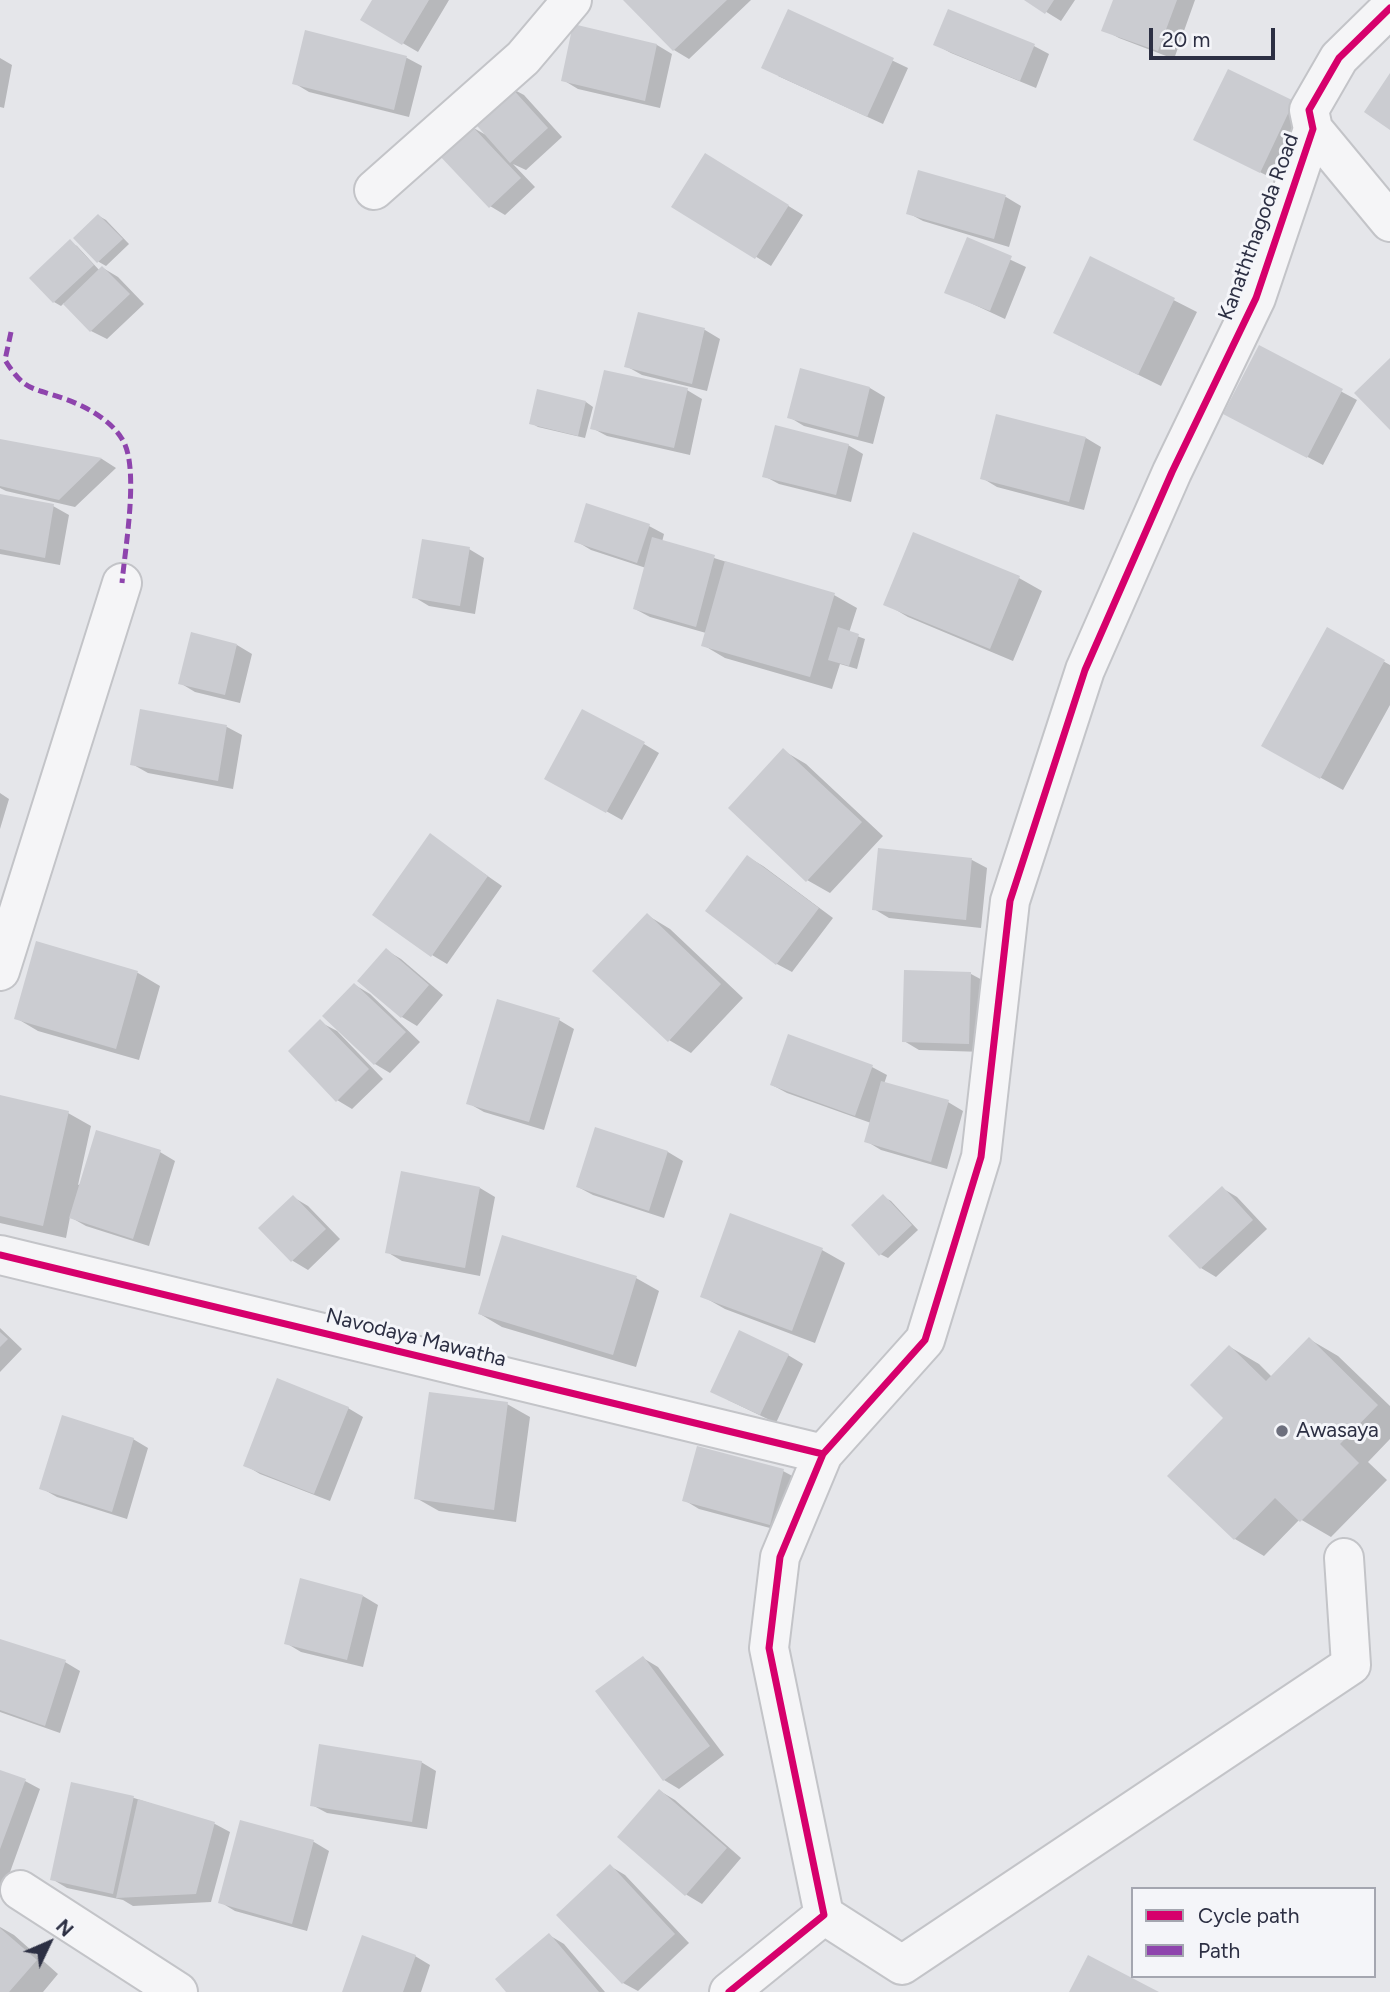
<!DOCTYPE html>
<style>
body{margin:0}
#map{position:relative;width:1390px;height:1992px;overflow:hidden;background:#e5e6ea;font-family:Figtree,sans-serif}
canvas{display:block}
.legend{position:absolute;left:1131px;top:1887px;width:245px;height:91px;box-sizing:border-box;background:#f4f5f9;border:2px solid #a4a6b0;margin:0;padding:9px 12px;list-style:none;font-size:21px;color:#2c2f43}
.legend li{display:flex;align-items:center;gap:14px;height:35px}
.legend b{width:35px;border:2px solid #a4a6b0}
.north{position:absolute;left:14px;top:1908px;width:70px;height:70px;-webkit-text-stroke:5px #f4f5f9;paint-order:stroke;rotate:46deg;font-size:19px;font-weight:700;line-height:28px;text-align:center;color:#2c2f43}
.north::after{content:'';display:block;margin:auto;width:24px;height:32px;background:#2c2f43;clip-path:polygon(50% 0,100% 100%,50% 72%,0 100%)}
.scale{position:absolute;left:1149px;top:28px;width:126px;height:32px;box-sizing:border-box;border:4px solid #2c2f43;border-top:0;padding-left:9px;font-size:21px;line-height:24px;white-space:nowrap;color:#2c2f43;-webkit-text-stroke:5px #f4f5f9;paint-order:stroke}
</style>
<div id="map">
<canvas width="1390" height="1992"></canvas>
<ul class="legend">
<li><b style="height:9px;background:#d6006c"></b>Cycle path</li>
<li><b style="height:9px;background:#8e44ad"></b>Path</li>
</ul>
<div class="north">N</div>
<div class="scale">20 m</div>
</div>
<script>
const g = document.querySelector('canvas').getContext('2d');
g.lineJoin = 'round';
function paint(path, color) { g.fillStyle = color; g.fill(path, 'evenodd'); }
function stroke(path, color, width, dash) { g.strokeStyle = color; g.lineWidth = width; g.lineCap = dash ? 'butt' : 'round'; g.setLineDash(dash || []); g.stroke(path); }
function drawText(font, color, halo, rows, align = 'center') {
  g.font = font + ' Figtree,sans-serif'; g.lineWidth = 6; g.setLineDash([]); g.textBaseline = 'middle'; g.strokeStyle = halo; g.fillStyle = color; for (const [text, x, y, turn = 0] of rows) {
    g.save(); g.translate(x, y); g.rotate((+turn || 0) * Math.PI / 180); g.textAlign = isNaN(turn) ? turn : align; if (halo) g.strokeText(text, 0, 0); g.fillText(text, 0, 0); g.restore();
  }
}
const shadow = new Path2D(`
 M 374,0 L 449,0 L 418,52 L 363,20 Z
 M 625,0 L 751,0 L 689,59 L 674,50 Z
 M 1027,0 L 1075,0 L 1061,21 Z
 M 1115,0 L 1195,0 L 1174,59 L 1119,38 L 1104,30 Z
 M 789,11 L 908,68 L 883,124 L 778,76 Z
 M 575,26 L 657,45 L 672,54 L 660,108 L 578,89 L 563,80 Z
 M 307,33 L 407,58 L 422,66 L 409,117 L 309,92 L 294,83 Z
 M 936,45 L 1034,46 L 1049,54 L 1036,88 L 951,53 Z
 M 0,58 L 12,65 L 4,108 L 0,107 Z
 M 509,87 L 524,95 L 562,137 L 526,170 L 513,164 L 535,187 L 505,215 L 490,206 L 470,126 L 486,135 Z
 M 1293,103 L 1308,111 L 1276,180 L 1211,148 Z
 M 721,164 L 803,215 L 771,266 L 674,206 Z
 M 919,172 L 1006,197 L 1021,206 L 1009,247 L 923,221 L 908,213 Z
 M 99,216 L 106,220 L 129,244 L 106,266 L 99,262 L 76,238 Z
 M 968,240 L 1026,267 L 1005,319 L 947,292 Z
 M 70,242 L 77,246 L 100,271 L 103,268 L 118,277 L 144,304 L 107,339 L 91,331 L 64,303 L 61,306 L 54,302 Z
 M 1091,258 L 1197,312 L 1161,386 L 1078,345 Z
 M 639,314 L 705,330 L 720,339 L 707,391 L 642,375 L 626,366 Z
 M 1260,348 L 1357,400 L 1323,465 L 1241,422 Z
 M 870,388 L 885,397 L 873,444 L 804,426 L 789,417 Z
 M 687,390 L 702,399 L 690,455 L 607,436 L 592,428 Z
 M 586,402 L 593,407 L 585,438 L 538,427 L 531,423 Z
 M 1086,438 L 1101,447 L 1084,510 L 997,487 L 982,478 Z
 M 0,441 L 102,459 L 116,468 L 75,507 L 6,491 L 0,488 Z
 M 848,445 L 863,454 L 851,502 L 779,484 L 764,476 Z
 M 0,496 L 53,506 L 69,515 L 60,565 L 0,554 Z
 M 649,526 L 664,534 L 662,542 L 834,595 L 857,608 L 849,633 L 865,639 L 857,669 L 840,664 L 832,689 L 725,658 L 703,645 L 706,633 L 650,617 L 635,609 L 646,568 L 591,550 L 576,541 Z
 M 914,534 L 1019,578 L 1042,591 L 1013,661 L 908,617 L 886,604 Z
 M 469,549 L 484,558 L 475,614 L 429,606 L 414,597 Z
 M 1327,630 L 1390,665 L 1390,705 L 1343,790 L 1263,746 Z
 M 237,645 L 252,654 L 240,703 L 195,692 L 180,683 Z
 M 142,711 L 227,727 L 242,735 L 233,789 L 148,773 L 132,764 Z
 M 644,744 L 659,753 L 622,820 L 547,778 Z
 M 784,751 L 806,764 L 883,836 L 830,893 L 807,880 Z
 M 0,793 L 9,799 L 0,829 Z
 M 430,836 L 502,886 L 447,964 L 432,955 Z
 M 880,850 L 972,860 L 987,868 L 981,928 L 889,918 L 874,909 Z
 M 748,857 L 763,866 L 833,918 L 792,972 L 777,964 L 707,911 Z
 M 647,915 L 670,929 L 743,998 L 691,1053 L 669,1040 Z
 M 37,943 L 138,973 L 160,986 L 139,1060 L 38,1031 L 16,1018 Z
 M 386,950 L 401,959 L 443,995 L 417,1026 L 402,1017 L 360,981 Z
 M 971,974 L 986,982 L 984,1052 L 919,1050 L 904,1041 Z
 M 355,985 L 370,994 L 420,1042 L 390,1073 L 375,1064 Z
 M 559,1020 L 574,1029 L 544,1130 L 484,1112 L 468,1103 Z
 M 320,1022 L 337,1031 L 383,1079 L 352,1109 L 337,1100 Z
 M 872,1067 L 887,1075 L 884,1084 L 948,1102 L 963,1111 L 947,1169 L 881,1150 L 866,1141 L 871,1123 L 787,1093 L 772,1085 Z
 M 0,1099 L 68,1113 L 91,1126 L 78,1185 L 160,1152 L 175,1161 L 149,1246 L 86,1226 L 70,1217 L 66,1238 L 0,1223 Z
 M 596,1129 L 668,1152 L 683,1161 L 664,1218 L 593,1195 L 578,1187 Z
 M 480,1188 L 495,1197 L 480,1276 L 402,1261 L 387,1252 Z
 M 1222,1188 L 1237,1197 L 1267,1229 L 1216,1277 L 1201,1268 Z
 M 293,1197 L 308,1206 L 340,1239 L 308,1270 L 293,1261 L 261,1228 Z
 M 884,1197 L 891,1201 L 918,1230 L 888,1258 L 880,1254 Z
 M 822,1250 L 845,1263 L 815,1343 L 725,1309 L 702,1296 Z
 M 636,1278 L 659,1291 L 636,1367 L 502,1327 L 480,1314 Z
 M 0,1328 L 22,1349 L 0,1372 Z
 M 1309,1339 L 1338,1356 L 1390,1406 L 1390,1439 L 1368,1462 L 1387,1480 L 1331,1537 L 1300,1519 L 1264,1556 L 1235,1539 L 1170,1475 L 1226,1418 L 1230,1347 L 1259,1364 L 1272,1377 Z
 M 788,1355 L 803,1364 L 776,1423 L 728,1400 Z
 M 507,1404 L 530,1417 L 516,1522 L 439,1511 L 416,1498 Z
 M 348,1408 L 363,1417 L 330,1501 L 260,1474 L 245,1465 Z
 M 133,1439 L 148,1448 L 127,1519 L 57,1497 L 41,1488 Z
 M 783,1471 L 798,1479 L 785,1532 L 699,1509 L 684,1500 Z
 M 363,1596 L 378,1605 L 363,1667 L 301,1652 L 286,1643 Z
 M 0,1641 L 65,1662 L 80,1671 L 60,1733 L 0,1712 Z
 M 643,1658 L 658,1667 L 724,1755 L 679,1789 L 664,1780 Z
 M 421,1762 L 436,1771 L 427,1829 L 327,1813 L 312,1805 Z
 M 0,1772 L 25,1781 L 40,1789 L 5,1886 L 0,1884 Z
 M 73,1785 L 134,1798 L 215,1824 L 230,1832 L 211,1902 L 133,1906 L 123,1900 L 67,1888 L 52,1879 Z
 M 660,1791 L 675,1800 L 741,1858 L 702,1904 L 687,1895 L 620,1837 Z
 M 241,1822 L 314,1842 L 329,1851 L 307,1931 L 235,1911 L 220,1902 Z
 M 610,1866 L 625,1875 L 689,1943 L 638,1991 L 623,1983 Z
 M 0,1927 L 14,1935 L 58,1974 L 43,1992 L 0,1992 Z
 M 549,1935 L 564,1944 L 605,1992 L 508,1992 Z
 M 415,1956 L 430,1965 L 421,1992 L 344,1992 Z`);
const building = new Path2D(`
 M 372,0 L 429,0 L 402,45 L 360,20 Z
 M 623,0 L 727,0 L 673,51 Z
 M 1024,0 L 1054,0 L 1045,14 Z
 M 1113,0 L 1177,0 L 1158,51 L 1101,31 Z
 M 788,9 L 894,58 L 867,117 L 761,68 Z
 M 948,9 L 1035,44 L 1020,81 L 933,45 Z
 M 573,24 L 657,44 L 645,101 L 561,81 Z
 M 305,30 L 407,56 L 394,110 L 292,84 Z
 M 1228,69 L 1294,101 L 1260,173 L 1193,140 Z
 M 1390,73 L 1390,130 L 1364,112 Z
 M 509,85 L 548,128 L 510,163 L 471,119 Z
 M 470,124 L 521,178 L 489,208 L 438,154 Z
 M 705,153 L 789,205 L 755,259 L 671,207 Z
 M 918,170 L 1006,195 L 994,239 L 906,214 Z
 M 98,214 L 123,239 L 97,263 L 73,238 Z
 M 967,237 L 1012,256 L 990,311 L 944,293 Z
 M 70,239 L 94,265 L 53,303 L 29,278 Z
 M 1090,256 L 1175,298 L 1138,375 L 1053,333 Z
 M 102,266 L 130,294 L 90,332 L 63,304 Z
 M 638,312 L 705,328 L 692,384 L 624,367 Z
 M 1259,345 L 1343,389 L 1307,458 L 1223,414 Z
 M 1390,358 L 1390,430 L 1354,393 Z
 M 800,368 L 870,387 L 858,437 L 787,418 Z
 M 604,370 L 688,388 L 674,448 L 590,429 Z
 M 537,389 L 586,401 L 578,436 L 529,424 Z
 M 996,414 L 1086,437 L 1069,502 L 980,479 Z
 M 775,425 L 849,444 L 836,495 L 762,477 Z
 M 0,439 L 102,458 L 59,500 L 0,486 Z
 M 0,494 L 54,504 L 45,558 L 0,549 Z
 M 586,503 L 650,524 L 637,563 L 574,542 Z
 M 913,532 L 1020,576 L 990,649 L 883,605 Z
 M 652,537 L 715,555 L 696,627 L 633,609 Z
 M 422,539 L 470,547 L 460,606 L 412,598 Z
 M 725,561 L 835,593 L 810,677 L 701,646 Z
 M 838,627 L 859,634 L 849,666 L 828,660 Z
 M 1327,627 L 1385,660 L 1320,779 L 1261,746 Z
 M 191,632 L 237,644 L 225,695 L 178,684 Z
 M 140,709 L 227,725 L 218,781 L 130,765 Z
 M 582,709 L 645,742 L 606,813 L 544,779 Z
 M 783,748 L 862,822 L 806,882 L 728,808 Z
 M 430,833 L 488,876 L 431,957 L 372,915 Z
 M 878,848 L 972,858 L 966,920 L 872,910 Z
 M 747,855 L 819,908 L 776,965 L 705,911 Z
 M 647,913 L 721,984 L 668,1042 L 592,971 Z
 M 36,941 L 138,971 L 116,1049 L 14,1019 Z
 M 386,948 L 429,985 L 401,1018 L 357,981 Z
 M 904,970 L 971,972 L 969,1044 L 902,1042 Z
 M 354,983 L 406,1032 L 374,1065 L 322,1016 Z
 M 497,999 L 560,1018 L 529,1122 L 466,1104 Z
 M 320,1019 L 369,1069 L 336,1102 L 288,1051 Z
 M 788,1034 L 873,1065 L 855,1116 L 770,1085 Z
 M 881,1081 L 949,1100 L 931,1162 L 864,1142 Z
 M 0,1095 L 69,1111 L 43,1226 L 0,1216 Z
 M 595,1127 L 668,1151 L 649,1211 L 576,1187 Z
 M 96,1130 L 161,1150 L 133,1239 L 69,1218 Z
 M 401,1171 L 480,1187 L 465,1268 L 385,1253 Z
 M 1222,1186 L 1253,1220 L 1200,1269 L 1168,1236 Z
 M 883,1194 L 912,1225 L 879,1256 L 851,1225 Z
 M 293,1195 L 326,1229 L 291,1262 L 258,1228 Z
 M 730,1213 L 823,1248 L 792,1331 L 700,1297 Z
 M 502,1235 L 637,1276 L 613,1355 L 478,1314 Z
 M 739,1330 L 789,1354 L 760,1415 L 710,1392 Z
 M 0,1332 L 8,1339 L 0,1347 Z
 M 1309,1337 L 1378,1405 L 1340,1444 L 1359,1463 L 1300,1522 L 1275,1498 L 1234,1540 L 1167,1476 L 1223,1418 L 1190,1385 L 1229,1345 L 1266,1381 Z
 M 277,1378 L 349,1407 L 314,1494 L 243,1466 Z
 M 429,1392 L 508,1402 L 494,1510 L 414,1499 Z
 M 62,1415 L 134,1438 L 112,1512 L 39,1489 Z
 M 697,1446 L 784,1469 L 770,1525 L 682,1501 Z
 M 300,1578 L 363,1595 L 347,1660 L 284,1644 Z
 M 0,1639 L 66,1660 L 45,1726 L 0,1710 Z
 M 643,1656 L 710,1746 L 663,1781 L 595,1691 Z
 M 319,1744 L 422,1761 L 412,1822 L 310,1806 Z
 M 0,1770 L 26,1779 L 0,1849 Z
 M 71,1782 L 134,1796 L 113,1894 L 50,1880 Z
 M 659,1789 L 727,1848 L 685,1896 L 617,1837 Z
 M 138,1799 L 215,1822 L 196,1894 L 116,1898 Z
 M 240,1820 L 314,1840 L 292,1924 L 218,1903 Z
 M 610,1864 L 675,1934 L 622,1984 L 556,1915 Z
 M 0,1928 L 37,1960 L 9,1992 L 0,1992 Z
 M 549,1933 L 599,1992 L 506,1992 L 495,1979 Z
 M 362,1935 L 416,1955 L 403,1992 L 342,1992 Z
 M 1088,1955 L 1159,1992 L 1069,1992 Z`);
const minor = new Path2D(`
 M 1313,129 L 1390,222
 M 374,190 L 523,58 L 572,0
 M 0,971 L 122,583
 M 0,1255 L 823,1454
 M 20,1890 L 178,1992
 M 824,1915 L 902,1965 L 1351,1665 L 1344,1558
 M 729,1992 L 824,1915 L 769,1648 L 780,1557 L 823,1454 L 925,1340 L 981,1157 L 1010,901 L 1085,670 L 1172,472 L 1256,298 L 1313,129 L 1309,110 L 1339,58 L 1390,8`);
const quiet = new Path2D(`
 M 11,332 L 5,360 C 25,392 32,387 65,399 C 85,406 111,420 122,439 C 140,466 125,548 122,583`);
const cycleway = new Path2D(`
 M 0,1255 L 823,1454
 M 729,1992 L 824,1915 L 769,1648 L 780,1557 L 823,1454 L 925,1340 L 981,1157 L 1010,901 L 1085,670 L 1172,472 L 1256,298 L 1313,129 L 1309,110 L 1339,58 L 1390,8`);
const markers = [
 [1282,1431,7,"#6d6f7d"]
];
const streetNames = [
 ["Kanaththagoda Road",1259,227,-70],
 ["Navodaya Mawatha",416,1338,14]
];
const poiNames = [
 ["Awasaya",1296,1431]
];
paint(shadow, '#0003');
paint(building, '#cbccd1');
stroke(minor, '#c3c4c8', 42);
stroke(minor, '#f5f5f7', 38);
stroke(quiet, '#8e44ad', 5, [10, 5]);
stroke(cycleway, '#d6006c', 7);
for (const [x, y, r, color] of markers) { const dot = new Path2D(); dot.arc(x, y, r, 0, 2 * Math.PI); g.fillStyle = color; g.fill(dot); stroke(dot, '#f4f5f9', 2.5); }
drawText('21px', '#2c2f43', '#f4f5f9', streetNames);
drawText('21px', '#2c2f43', '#f4f5f9', poiNames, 'left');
</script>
